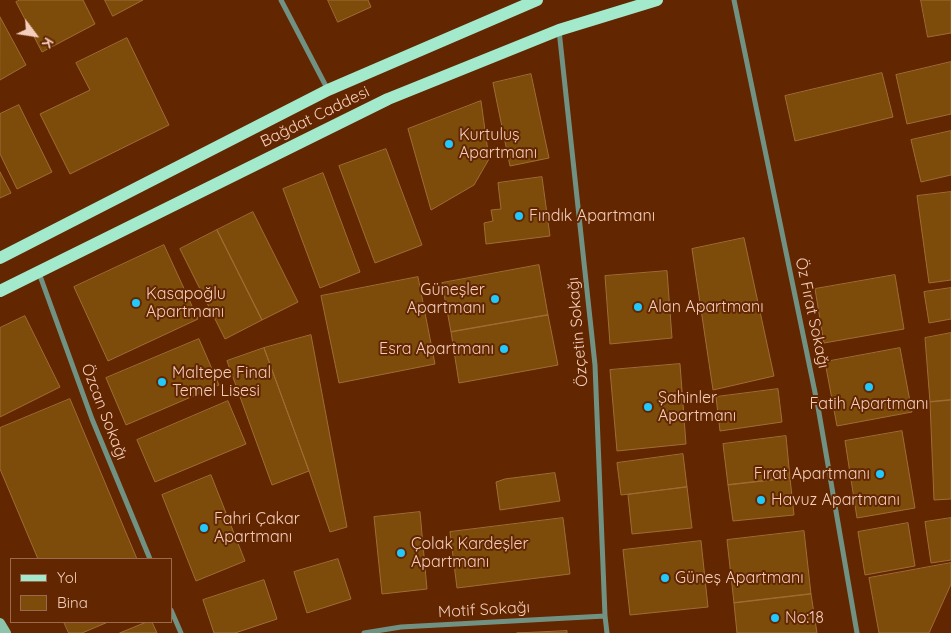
<!DOCTYPE html>
<meta charset="utf-8">
<style>
body{margin:0}
#map{position:relative;width:951px;height:633px;overflow:hidden;background:#622601;font-family:Quicksand,sans-serif}
canvas{display:block}
.legend{position:absolute;left:10px;top:558px;width:162px;height:65px;box-sizing:border-box;background:#622601;border:1px solid #9c694c;margin:0;padding:6px 9px;list-style:none;font-size:15px;color:#f4cebd}
.legend li{display:flex;align-items:center;gap:10px;height:25px}
.legend b{width:25px;border:1px solid #9c694c}
.north{position:absolute;left:10px;top:10px;width:50px;height:50px;-webkit-text-stroke:4px #622601;paint-order:stroke;rotate:121deg;font-size:14px;font-weight:700;line-height:20px;text-align:center;color:#f4cebd}
.north::after{content:'';display:block;margin:auto;width:18px;height:22px;background:#f4cebd;clip-path:polygon(50% 0,100% 100%,50% 72%,0 100%)}
</style>
<div id="map">
<canvas width="951" height="633"></canvas>
<ul class="legend">
<li><b style="height:6px;background:#a2eacb"></b>Yol</li>
<li><b style="height:14px;background:#7d4c0b"></b>Bina</li>
</ul>
<div class="north">K</div>
</div>
<script>
const g = document.querySelector('canvas').getContext('2d');
g.lineJoin = 'round';
function paint(path, color) { g.fillStyle = color; g.fill(path, 'evenodd'); }
function stroke(path, color, width, dash) { g.strokeStyle = color; g.lineWidth = width; g.lineCap = dash ? 'butt' : 'round'; g.setLineDash(dash || []); g.stroke(path); }
function drawText(font, color, halo, rows, align = 'center') {
  g.font = font + ' Quicksand,sans-serif'; g.lineWidth = 4; g.setLineDash([]); g.textBaseline = 'middle'; g.strokeStyle = halo; g.fillStyle = color; for (const [text, x, y, turn = 0] of rows) {
    g.save(); g.translate(x, y); g.rotate((+turn || 0) * Math.PI / 180); g.textAlign = isNaN(turn) ? turn : align; if (halo) g.strokeText(text, 0, 0); g.fillText(text, 0, 0); g.restore();
  }
}
const building = new Path2D(`
 M 20,0 L 83,0 L 95,24 L 42,52 L 16,2 Z
 M 105,0 L 143,0 L 113,16 Z
 M 328,0 L 368,0 L 371,7 L 338,22 Z
 M 921,0 L 951,0 L 951,33 L 928,37 Z
 M 0,17 L 26,65 L 0,80 Z
 M 127,38 L 169,125 L 70,174 L 40,114 L 90,90 L 76,63 Z
 M 951,62 L 951,114 L 907,124 L 896,75 Z
 M 882,73 L 893,117 L 795,141 L 785,96 Z
 M 531,74 L 549,158 L 510,166 L 493,83 Z
 M 481,101 L 489,159 L 474,185 L 431,210 L 408,129 Z
 M 19,105 L 52,172 L 17,189 L 0,154 L 0,114 Z
 M 951,131 L 951,175 L 921,182 L 911,140 Z
 M 386,149 L 422,245 L 375,263 L 339,166 Z
 M 0,172 L 11,193 L 0,198 Z
 M 323,173 L 360,272 L 320,288 L 283,189 Z
 M 542,177 L 550,236 L 486,244 L 484,223 L 493,221 L 491,210 L 501,209 L 498,183 Z
 M 951,192 L 951,280 L 929,283 L 917,196 Z
 M 253,212 L 298,302 L 262,320 L 217,230 Z
 M 217,230 L 262,320 L 225,339 L 180,249 Z
 M 744,238 L 774,376 L 713,390 L 692,249 Z
 M 164,245 L 198,319 L 108,361 L 74,287 Z
 M 539,265 L 548,315 L 451,332 L 442,283 Z
 M 667,271 L 672,338 L 610,344 L 605,276 Z
 M 895,275 L 904,329 L 824,343 L 815,289 Z
 M 418,277 L 435,364 L 339,383 L 321,296 Z
 M 951,288 L 951,319 L 929,323 L 924,292 Z
 M 548,315 L 558,365 L 459,383 L 451,332 Z
 M 25,316 L 60,387 L 0,417 L 0,328 Z
 M 951,333 L 951,400 L 930,402 L 925,338 Z
 M 311,335 L 347,527 L 330,532 L 309,471 L 264,348 Z
 M 199,339 L 219,385 L 126,425 L 106,378 Z
 M 264,348 L 309,471 L 272,485 L 227,361 Z
 M 900,348 L 912,412 L 837,426 L 825,362 Z
 M 680,364 L 686,444 L 617,451 L 610,370 Z
 M 778,389 L 782,422 L 720,431 L 716,397 Z
 M 70,399 L 137,559 L 38,559 L 0,469 L 0,428 Z
 M 951,400 L 951,499 L 934,500 L 930,402 Z
 M 228,401 L 246,444 L 155,482 L 137,440 Z
 M 902,431 L 915,508 L 857,518 L 845,441 Z
 M 786,436 L 790,478 L 728,485 L 723,444 Z
 M 683,454 L 687,487 L 621,495 L 617,463 Z
 M 555,473 L 560,501 L 500,510 L 496,482 L 505,479 Z
 M 211,475 L 245,561 L 196,581 L 162,495 Z
 M 790,478 L 794,515 L 733,521 L 728,485 Z
 M 687,487 L 692,528 L 632,534 L 628,495 Z
 M 420,512 L 427,589 L 382,594 L 374,517 Z
 M 563,518 L 570,574 L 457,588 L 450,532 Z
 M 951,518 L 951,560 L 931,563 L 925,522 Z
 M 908,523 L 915,566 L 865,575 L 858,532 Z
 M 804,531 L 811,594 L 734,603 L 727,540 Z
 M 701,541 L 708,607 L 630,615 L 623,550 Z
 M 338,559 L 351,599 L 307,613 L 294,572 Z
 M 951,563 L 951,584 L 929,633 L 879,633 L 869,578 Z
 M 264,580 L 277,619 L 235,633 L 214,633 L 203,600 Z
 M 811,594 L 817,633 L 737,633 L 734,603 Z
 M 64,622 L 108,622 L 82,633 L 69,633 Z
 M 147,622 L 152,622 L 157,633 L 120,633 Z
 M 567,631 L 567,633 L 517,633 Z`);
const minor = new Path2D(`
 M 281,0 L 328,90
 M 734,0 L 818,407 L 857,633
 M 559,30 L 595,365 L 605,616 L 607,633
 M 39,273 L 92,419 L 150,559
 M 171,610 L 181,633
 M 364,633 L 401,627 L 605,616`);
const secondary = new Path2D(`
 M 0,623 L 6,633`);
const primary = new Path2D(`
 M 0,258 L 328,90 L 537,0
 M 0,291 L 388,99 L 559,30 L 657,0`);
const markers = [
 [449,144,5,"#21c9fd"],
 [519,216,5,"#21c9fd"],
 [495,299,5,"#21c9fd"],
 [136,303,5,"#21c9fd"],
 [638,307,5,"#21c9fd"],
 [504,349,5,"#21c9fd"],
 [162,382,5,"#21c9fd"],
 [869,387,5,"#21c9fd"],
 [648,407,5,"#21c9fd"],
 [880,474,5,"#21c9fd"],
 [761,500,5,"#21c9fd"],
 [204,528,5,"#21c9fd"],
 [401,553,5,"#21c9fd"],
 [665,578,5,"#21c9fd"],
 [775,618,5,"#21c9fd"]
];
const streetNames = [
 ["Bağdat Caddesi",315,117,-26],
 ["Öz Fırat Sokağı",812,313,78],
 ["Özçetin Sokağı",578,332,-95],
 ["Özcan Sokağı",104,412,69],
 ["Motif Sokağı",484,610,-3]
];
const poiNames = [
 ["Kurtuluş",459,135],
 ["Apartmanı",459,153],
 ["Fındık Apartmanı",529,216],
 ["Güneşler",485,290,"right"],
 ["Apartmanı",485,308,"right"],
 ["Kasapoğlu",146,294],
 ["Apartmanı",146,312],
 ["Alan Apartmanı",648,307],
 ["Esra Apartmanı",494,349,"right"],
 ["Maltepe Final",172,373],
 ["Temel Lisesi",172,391],
 ["Şahinler",658,398],
 ["Apartmanı",658,416],
 ["Fatih Apartmanı",869,404,"center"],
 ["Fırat Apartmanı",870,474,"right"],
 ["Havuz Apartmanı",771,500],
 ["Fahri Çakar",214,519],
 ["Apartmanı",214,537],
 ["Çolak Kardeşler",411,544],
 ["Apartmanı",411,562],
 ["Güneş Apartmanı",675,578],
 ["No:18",785,618]
];
paint(building, '#7d4c0b');
stroke(building, '#a06c34', 1);
stroke(minor, '#719283', 5);
stroke(secondary, '#8dc4ac', 10);
stroke(primary, '#a2eacb', 12);
for (const [x, y, r, color] of markers) { const dot = new Path2D(); dot.arc(x, y, r, 0, 2 * Math.PI); g.fillStyle = color; g.fill(dot); stroke(dot, '#622601', 2); }
drawText('16px', '#f4cebd', '#622601', streetNames);
drawText('16px', '#f4cebd', '#622601', poiNames, 'left');
</script>
